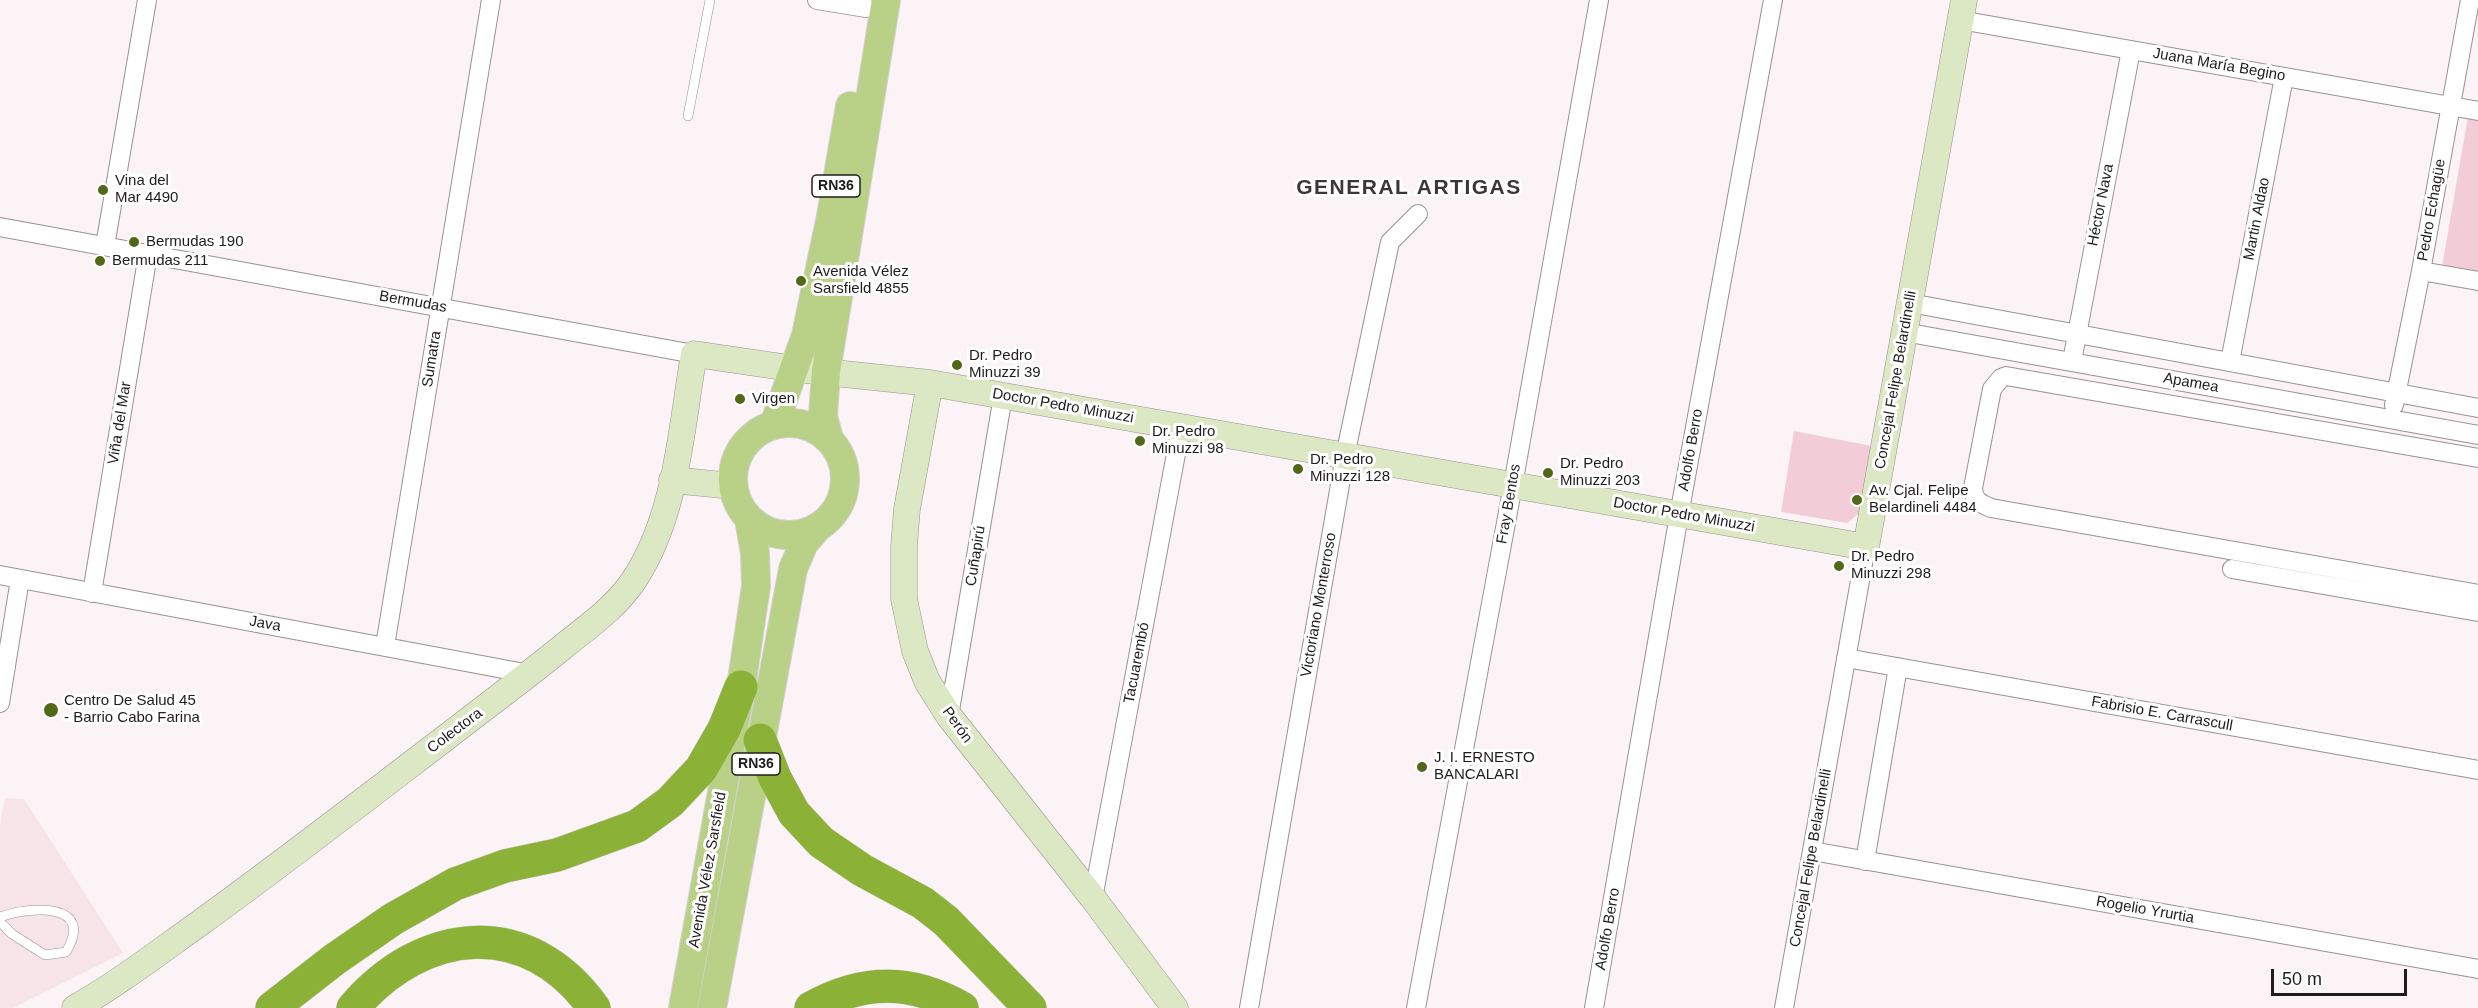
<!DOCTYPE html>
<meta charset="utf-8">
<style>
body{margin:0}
#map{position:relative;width:2478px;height:1008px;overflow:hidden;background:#fcf3f6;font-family:Helvetica,sans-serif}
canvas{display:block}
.scale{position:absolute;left:2271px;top:969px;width:136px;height:27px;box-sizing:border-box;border:3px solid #1f1c1d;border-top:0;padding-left:8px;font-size:18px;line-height:21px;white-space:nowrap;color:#1f1c1d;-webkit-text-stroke:4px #fff;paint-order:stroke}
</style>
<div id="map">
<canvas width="2478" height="1008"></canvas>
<div class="scale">50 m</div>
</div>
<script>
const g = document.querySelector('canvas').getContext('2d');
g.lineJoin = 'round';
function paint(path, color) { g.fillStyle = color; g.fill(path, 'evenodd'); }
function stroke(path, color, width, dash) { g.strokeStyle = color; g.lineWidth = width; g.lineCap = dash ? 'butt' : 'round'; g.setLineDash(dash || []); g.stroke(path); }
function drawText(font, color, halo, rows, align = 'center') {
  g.font = font + ' Helvetica,sans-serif'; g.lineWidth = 6; g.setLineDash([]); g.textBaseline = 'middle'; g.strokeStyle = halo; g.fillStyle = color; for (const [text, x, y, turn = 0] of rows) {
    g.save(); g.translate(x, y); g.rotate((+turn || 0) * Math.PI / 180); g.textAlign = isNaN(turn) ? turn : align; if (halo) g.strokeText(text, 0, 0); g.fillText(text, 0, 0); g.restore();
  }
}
const built = new Path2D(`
 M 5,798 L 24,799 L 123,953 L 13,1008 L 0,1008 L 0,825 Z`);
const green = new Path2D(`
 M 2468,116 L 2478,118 L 2478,273 L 2442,267 Z
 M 1794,431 L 1872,446 L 1862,511 L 1847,523 L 1781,512 Z`);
const lane = new Path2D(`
 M 688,116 L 710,0
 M 0,917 C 30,906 96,902 66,952 L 45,955 L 12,934 L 0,922`);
const street = new Path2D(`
 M 817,0 L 866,8
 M 1960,20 L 2478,111
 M 0,227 L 694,354
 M 105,246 L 147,0
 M 2421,271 L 2478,281
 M 1910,303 L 2478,408
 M 1904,332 L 2478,435
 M 2072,361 L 2131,50
 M 2230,362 L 2284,77
 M 2394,405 L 2421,271 L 2470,0
 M 2478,458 L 2006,376 L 2001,378 L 1992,389 L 1973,488 C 1974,501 1980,503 1991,508 L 2478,594
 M 2232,569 L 2478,612
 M 0,575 L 530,674
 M 92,593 L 148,254
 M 385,646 L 491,0
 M 1846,658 L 2478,770
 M 0,703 L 20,579
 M 949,716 L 1003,396
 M 1812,851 L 2478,969
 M 1865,861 L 1898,667
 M 1093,898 L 1181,427
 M 1249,1008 L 1345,456 L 1390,242 L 1418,214
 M 1416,1008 L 1513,485 L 1599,0
 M 1594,1008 L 1679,515 L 1773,0
 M 1784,1008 L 1866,547`);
const secondary = new Path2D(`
 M 930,383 L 907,509 L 904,546 L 904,599 L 915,651 L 927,681 L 949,716 L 1093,898 L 1175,1008
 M 672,480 L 733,486
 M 75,1008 C 119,983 159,952 200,923 C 287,860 372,794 457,729 C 493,701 530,674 565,645 C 589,626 617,606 634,580 C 677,515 681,429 694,354 L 796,369 L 930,383 L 1866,547 L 1964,0`);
const primary = new Path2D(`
 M733 479a56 56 0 1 1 112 0a56 56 0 1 1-112 0Z
 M 774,425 L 806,335 L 831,216 L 850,106
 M 829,439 L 823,416 L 826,371 L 886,0
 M 683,1008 L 741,687 L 756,586 L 755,553 L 749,519
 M 712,1008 L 793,569 L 804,543 L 818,527`);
const highway = new Path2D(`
 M 760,740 L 775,778 L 794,813 L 821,842 L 862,870 L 923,903 L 946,921 L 1030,1008
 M 272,1008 L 335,959 L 393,919 L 455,884 L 505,866 L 557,855 L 637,826 L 670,802 L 701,769 L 724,729 L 741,687
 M 353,1008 C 423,926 528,915 594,1008
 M 811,1008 C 863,979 911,979 962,1008`);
const markers = [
 [103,190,6,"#506818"],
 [134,242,6,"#506818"],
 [100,261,6,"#506818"],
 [801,281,6,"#506818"],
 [957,365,6,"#506818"],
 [740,399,6,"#506818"],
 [1140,441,6,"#506818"],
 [1298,469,6,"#506818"],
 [1548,473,6,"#506818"],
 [1857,500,6,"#506818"],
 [1839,566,6,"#506818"],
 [51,710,8,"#506818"],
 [1422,767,6,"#506818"]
];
const shields = [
 [836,186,48],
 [756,764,48]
];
const shieldNames = [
 ["RN36",836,186],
 ["RN36",756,764]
];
const streetNames = [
 ["Juana María Begino",2219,65,10],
 ["Héctor Nava",2101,205,-79],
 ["Pedro Echagüe",2432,210,-80],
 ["Martin Aldao",2257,219,-79],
 ["Bermudas",413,302,10],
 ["Sumatra",432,359,-81],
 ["Concejal Felipe Belardinelli",1896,380,-80],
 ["Apamea",2191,383,10],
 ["Doctor Pedro Minuzzi",1063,406,10],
 ["Viña del Mar",120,423,-81],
 ["Adolfo Berro",1691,450,-80],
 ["Fray Bentos",1509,504,-80],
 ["Doctor Pedro Minuzzi",1684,515,10],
 ["Cuñapirú",976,556,-81],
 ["Victoriano Monterroso",1319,605,-80],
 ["Java",265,624,10],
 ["Tacuarembó",1137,663,-79],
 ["Fabrisio E. Carrascull",2162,714,10],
 ["Perón",957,725,54],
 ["Colectora",455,731,-37],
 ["Concejal Felipe Belardinelli",1811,858,-80],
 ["Avenida Vélez Sarsfield",708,870,-80],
 ["Rogelio Yrurtia",2145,910,10],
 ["Adolfo Berro",1608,929,-80]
];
const poiNames = [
 ["Vina del",115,181],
 ["Mar 4490",115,198],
 ["Bermudas 190",146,242],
 ["Bermudas 211",112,261],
 ["Avenida Vélez",813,272],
 ["Sarsfield 4855",813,289],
 ["Dr. Pedro",969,356],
 ["Minuzzi 39",969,373],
 ["Virgen",752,399],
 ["Dr. Pedro",1152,432],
 ["Minuzzi 98",1152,449],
 ["Dr. Pedro",1310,460],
 ["Minuzzi 128",1310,477],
 ["Dr. Pedro",1560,464],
 ["Minuzzi 203",1560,481],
 ["Av. Cjal. Felipe",1869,491],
 ["Belardineli 4484",1869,508],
 ["Dr. Pedro",1851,557],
 ["Minuzzi 298",1851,574],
 ["Centro De Salud 45",64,701],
 ["- Barrio Cabo Farina",64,718],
 ["J. I. ERNESTO",1434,758],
 ["BANCALARI",1434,775]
];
const districtNames = [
 ["GENERAL ARTIGAS",1409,188]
];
paint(built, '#f6e4e9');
paint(green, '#f2cdd8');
stroke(lane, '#999193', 10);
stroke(street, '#999193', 20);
stroke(secondary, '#999193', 27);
stroke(primary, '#d2d2d2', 30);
stroke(highway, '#d2d2d2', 34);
stroke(lane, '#fff', 9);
stroke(street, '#fff', 18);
stroke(secondary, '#dce8c3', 26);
stroke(primary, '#b9d087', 28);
stroke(highway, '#8bb137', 33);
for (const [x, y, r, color] of markers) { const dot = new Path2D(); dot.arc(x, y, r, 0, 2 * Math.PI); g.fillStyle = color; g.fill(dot); stroke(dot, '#fff', 2); }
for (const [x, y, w] of shields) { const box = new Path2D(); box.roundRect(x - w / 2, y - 11, w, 22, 4.5); g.fillStyle = '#fff'; g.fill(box); stroke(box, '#1f1c1d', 1.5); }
drawText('bold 14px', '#1f1c1d', null, shieldNames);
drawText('15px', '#1f1c1d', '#fff', streetNames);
drawText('15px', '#1f1c1d', '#fff', poiNames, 'left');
g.letterSpacing = '1.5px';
drawText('bold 21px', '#3d3638', '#fff', districtNames);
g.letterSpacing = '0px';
</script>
